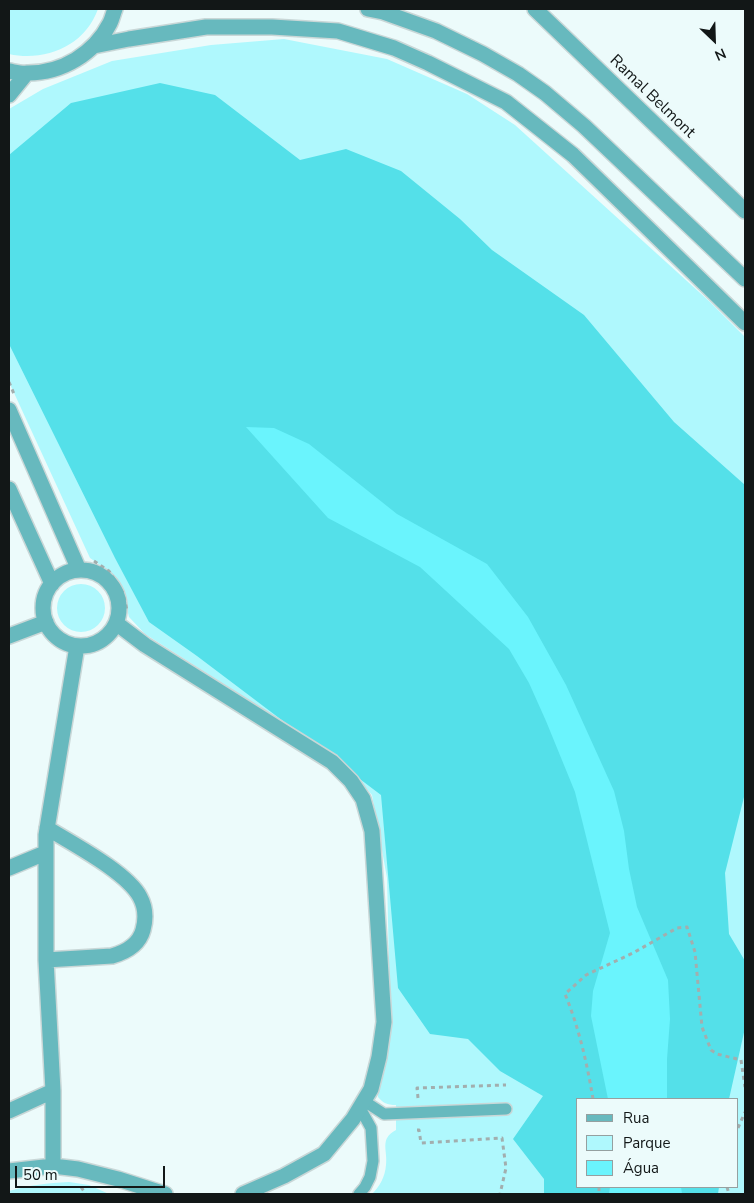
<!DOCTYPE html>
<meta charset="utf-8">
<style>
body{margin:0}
#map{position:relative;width:754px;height:1203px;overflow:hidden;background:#ecfbfb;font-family:"Nunito Sans",sans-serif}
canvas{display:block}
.frame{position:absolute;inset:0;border:10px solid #121717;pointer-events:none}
.legend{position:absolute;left:576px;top:1098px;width:162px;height:90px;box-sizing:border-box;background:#ecfbfb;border:1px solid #95a0a0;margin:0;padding:6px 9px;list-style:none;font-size:15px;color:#121717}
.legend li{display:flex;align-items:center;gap:10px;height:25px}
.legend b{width:25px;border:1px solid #95a0a0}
.north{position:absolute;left:689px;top:15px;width:50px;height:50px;-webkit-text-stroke:4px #ecfbfb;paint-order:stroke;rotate:156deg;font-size:14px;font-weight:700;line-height:20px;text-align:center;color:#121717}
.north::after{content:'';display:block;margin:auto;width:18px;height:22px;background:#121717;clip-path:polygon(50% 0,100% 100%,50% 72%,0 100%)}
.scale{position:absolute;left:15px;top:1166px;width:150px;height:22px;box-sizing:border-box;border:2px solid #121717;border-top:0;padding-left:6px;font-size:15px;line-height:18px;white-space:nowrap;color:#121717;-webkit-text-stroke:4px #ecfbfb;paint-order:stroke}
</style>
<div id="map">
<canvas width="754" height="1203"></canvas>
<div class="frame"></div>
<ul class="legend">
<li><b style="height:6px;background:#67b9be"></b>Rua</li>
<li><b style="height:14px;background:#aff8fd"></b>Parque</li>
<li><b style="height:14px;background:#6af4fd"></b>Água</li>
</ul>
<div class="north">N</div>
<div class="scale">50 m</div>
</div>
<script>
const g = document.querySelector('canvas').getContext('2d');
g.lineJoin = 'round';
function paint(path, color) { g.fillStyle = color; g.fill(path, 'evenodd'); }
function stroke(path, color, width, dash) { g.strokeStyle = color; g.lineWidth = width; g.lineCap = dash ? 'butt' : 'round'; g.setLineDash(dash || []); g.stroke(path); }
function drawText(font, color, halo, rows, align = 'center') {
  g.font = font + ' "Nunito Sans",sans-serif'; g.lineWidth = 4; g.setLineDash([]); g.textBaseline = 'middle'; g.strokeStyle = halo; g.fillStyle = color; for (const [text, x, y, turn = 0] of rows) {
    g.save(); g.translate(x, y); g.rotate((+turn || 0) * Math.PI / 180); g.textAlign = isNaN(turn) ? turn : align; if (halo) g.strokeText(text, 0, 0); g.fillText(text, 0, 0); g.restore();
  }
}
const green = new Path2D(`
 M 9,9 L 98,9 C 85,46 45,62 9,54 Z
 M 284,39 L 387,59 L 467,94 L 515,125 L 709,301 L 745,337 L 745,1194 L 372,1194 C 380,1186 385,1177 386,1165 C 388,1150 379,1139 396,1130 L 396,1105 C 387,1105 383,1103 378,1097 L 378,1085 L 384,1051 L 389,963 L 387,878 L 372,795 L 339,757 L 145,634 L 129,617 L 123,593 L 109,571 L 90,558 L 9,382 L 9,109 L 43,89 L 112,61 L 211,45 ZM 578,1099 L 738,1099 L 738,1187 L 578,1187 Z
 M57 608a24 24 0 1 1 48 0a24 24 0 1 1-48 0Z
 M 69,1182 L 89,1185 L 109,1194 L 9,1194 L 9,1191 C 30,1185 47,1183 69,1182 Z`);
const forest = new Path2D(`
 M 160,83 L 215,95 L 300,160 L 346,149 L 401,171 L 460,219 L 492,250 L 584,315 L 674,422 L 745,485 L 745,793 L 725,873 L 729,934 L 745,961 L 745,1028 L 729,1099 L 578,1099 L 578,1187 L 719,1187 L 718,1194 L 544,1194 L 544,1179 L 513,1139 L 543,1096 L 500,1071 L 468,1039 L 430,1034 L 398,988 L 381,795 L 197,656 L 149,622 L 115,558 L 9,344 L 9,155 L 71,103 Z`);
const water = new Path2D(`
 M 246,427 L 274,428 L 309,444 L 397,514 L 487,564 L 528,617 L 566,685 L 614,791 L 624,831 L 629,869 L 637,907 L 668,980 L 670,1019 L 667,1059 L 667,1099 L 608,1099 L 591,1016 L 593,991 L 610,933 L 575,792 L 546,721 L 529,683 L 509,649 L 420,567 L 328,518 Z
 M 610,1187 L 681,1187 L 682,1194 L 609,1194 Z`);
const path = new Path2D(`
 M 9,382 L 14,394
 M 94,561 L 109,571 L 123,593 L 127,610
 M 418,1098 L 417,1088 L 506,1085
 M 593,1099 C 587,1063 579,1028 565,994 L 586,975 L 633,953 L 677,928 L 687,927 L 695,952 L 702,1027 L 711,1050 L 717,1054 L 741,1060 L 745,1087
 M 738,1128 L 745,1112
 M 417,1130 L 419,1130 L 421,1143 L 502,1138 L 506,1168 L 500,1194
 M 81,1187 L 86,1194
 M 599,1187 L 599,1194
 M 727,1187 L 729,1194`);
const lane = new Path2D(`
 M 364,1101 L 384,1114 L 506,1109
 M 359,1194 L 365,1187 L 370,1177 L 373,1161 L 371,1128 L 360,1108`);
const street = new Path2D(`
 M 368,9 L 383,12 L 436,31 L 483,54 L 518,74 L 545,93 L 584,126 L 745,279
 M 535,9 L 745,211
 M 94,46 L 129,39 L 206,27 L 272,27 L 338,31 L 394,48 L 428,63 L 506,102 L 573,155 L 745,323
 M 9,71 C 15,72 22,74 28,73 C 62,73 94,54 110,23 C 112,19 113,14 115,9
 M 9,95 L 26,74
 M 9,410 L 79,570
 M 9,489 L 52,584
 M43 608a38 38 0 1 1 76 0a38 38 0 1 1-76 0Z
 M 116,623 L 145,645 L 332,762 L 351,781 L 363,799 L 372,831 L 384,1022 L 379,1057 L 371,1089 L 353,1119 L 324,1154 L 284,1176 L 243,1194
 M 9,636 L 46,622
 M 9,868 L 45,853
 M 46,960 L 112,956 C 126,952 139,945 143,930 C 146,919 146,908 140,897 C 127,872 71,843 47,828
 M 9,1111 L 53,1091
 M 53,1166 L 53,1091 L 46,960 L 46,835 L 77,646
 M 9,1171 L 53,1166 L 78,1169 L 118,1179 L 165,1194`);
const streetNames = [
 ["Ramal Belmont",652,97,44]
];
paint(green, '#aff8fd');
paint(forest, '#54e0e9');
paint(water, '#6af4fd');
stroke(lane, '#c9d7d7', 14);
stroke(street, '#c9d7d7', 18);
stroke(path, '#a2aeae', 3, [4, 4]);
stroke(lane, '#67b9be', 11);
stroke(street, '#67b9be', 15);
drawText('16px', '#121717', '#ecfbfb', streetNames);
</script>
